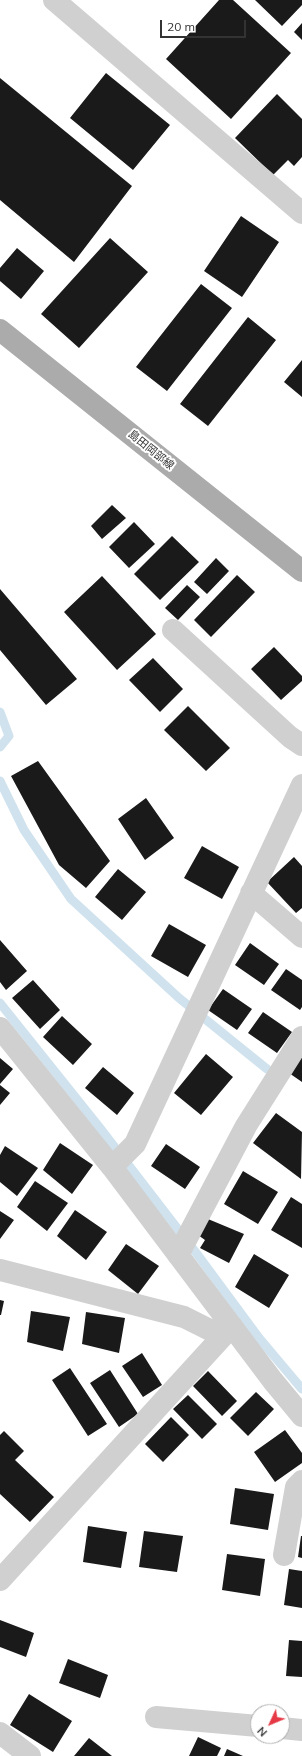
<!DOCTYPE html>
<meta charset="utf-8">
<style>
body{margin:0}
#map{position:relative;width:302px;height:1756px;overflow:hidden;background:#fff;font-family:Mulish,sans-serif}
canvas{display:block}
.north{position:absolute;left:250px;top:1704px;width:40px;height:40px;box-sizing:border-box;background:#fff;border:1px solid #adadad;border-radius:50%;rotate:226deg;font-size:11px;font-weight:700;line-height:16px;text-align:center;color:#333}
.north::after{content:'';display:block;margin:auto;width:14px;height:18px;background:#e63946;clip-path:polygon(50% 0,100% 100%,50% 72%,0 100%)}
.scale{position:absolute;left:160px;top:20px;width:86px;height:18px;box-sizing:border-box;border:2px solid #333;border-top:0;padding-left:5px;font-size:12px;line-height:14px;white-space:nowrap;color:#333;-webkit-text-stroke:3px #fff;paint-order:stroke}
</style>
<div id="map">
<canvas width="302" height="1756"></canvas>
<div class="north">N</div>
<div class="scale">20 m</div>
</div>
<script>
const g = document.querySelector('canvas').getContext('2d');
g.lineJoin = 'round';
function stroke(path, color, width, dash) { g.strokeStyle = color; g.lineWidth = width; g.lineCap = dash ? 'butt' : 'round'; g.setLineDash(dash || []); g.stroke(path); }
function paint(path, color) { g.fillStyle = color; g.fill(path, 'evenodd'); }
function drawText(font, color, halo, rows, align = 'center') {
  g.font = font + ' Mulish,"Noto Sans JP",sans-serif'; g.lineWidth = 4; g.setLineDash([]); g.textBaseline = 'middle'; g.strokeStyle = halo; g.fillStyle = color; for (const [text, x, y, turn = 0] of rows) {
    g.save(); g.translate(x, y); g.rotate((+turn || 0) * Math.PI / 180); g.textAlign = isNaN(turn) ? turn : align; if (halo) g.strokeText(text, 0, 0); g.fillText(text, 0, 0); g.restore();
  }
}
const stream = new Path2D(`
 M 0,712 L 9,736 L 0,747
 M 0,781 L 24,830 L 71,899 L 179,998 L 267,1069
 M 0,1003 L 100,1128 L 197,1254 L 259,1338 L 302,1389`);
const building = new Path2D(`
 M 219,0 L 233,0 L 291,53 L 231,119 L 166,59 Z
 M 255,0 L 302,0 L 302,5 L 282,26 Z
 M 302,23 L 302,40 L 294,32 Z
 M 106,73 L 170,125 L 133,170 L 70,118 Z
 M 0,78 L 132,186 L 74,262 L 0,200 Z
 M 277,94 L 302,119 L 302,157 L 294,166 L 288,160 L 273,175 L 235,138 Z
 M 241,216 L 279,242 L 242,297 L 204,271 Z
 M 110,238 L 148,272 L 79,348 L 41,314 Z
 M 17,248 L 44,271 L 21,299 L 0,281 L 0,268 Z
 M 201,284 L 232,308 L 167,391 L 136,367 Z
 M 248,317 L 276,340 L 208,426 L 180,404 Z
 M 302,360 L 302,397 L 284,382 Z
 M 112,505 L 126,518 L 102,539 L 91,526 Z
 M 134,522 L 155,544 L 129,568 L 109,547 Z
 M 172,536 L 199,562 L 160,600 L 134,574 Z
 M 216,558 L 229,571 L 207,594 L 194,582 Z
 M 237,575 L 255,592 L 211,637 L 194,620 Z
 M 102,576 L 156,634 L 117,670 L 64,612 Z
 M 187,585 L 200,597 L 178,620 L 165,608 Z
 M 0,589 L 77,679 L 46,705 L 0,650 Z
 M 274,647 L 302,676 L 302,681 L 281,700 L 251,669 Z
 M 153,658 L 183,689 L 160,712 L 129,680 Z
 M 188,706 L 230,748 L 206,771 L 164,730 Z
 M 38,761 L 110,861 L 86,888 L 59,865 L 11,776 Z
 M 146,798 L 174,838 L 145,860 L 118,819 Z
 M 202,846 L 239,867 L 222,899 L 184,878 Z
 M 294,857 L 302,866 L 302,908 L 296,913 L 267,882 Z
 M 118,869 L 146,892 L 122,920 L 95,897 Z
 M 169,924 L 206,945 L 188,977 L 151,956 Z
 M 0,940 L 27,971 L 6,990 L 0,982 Z
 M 250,943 L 279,964 L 264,985 L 235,965 Z
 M 286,969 L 302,980 L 302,1007 L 300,1010 L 271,990 Z
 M 33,980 L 60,1010 L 40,1029 L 12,998 Z
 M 223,989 L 252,1009 L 237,1030 L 208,1010 Z
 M 263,1012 L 292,1032 L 277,1053 L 248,1033 Z
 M 62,1016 L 92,1044 L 73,1065 L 43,1037 Z
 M 206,1054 L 233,1077 L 201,1115 L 174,1093 Z
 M 302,1055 L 302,1082 L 289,1073 Z
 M 0,1058 L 13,1069 L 0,1084 Z
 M 103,1067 L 134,1093 L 117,1115 L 85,1088 Z
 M 0,1085 L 10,1093 L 0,1105 Z
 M 276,1113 L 302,1132 L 301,1179 L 253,1143 Z
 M 60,1143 L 93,1165 L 72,1194 L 43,1170 Z
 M 166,1144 L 200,1167 L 185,1189 L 151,1166 Z
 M 5,1146 L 38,1168 L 17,1196 L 0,1182 L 0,1155 Z
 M 243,1171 L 278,1192 L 258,1224 L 224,1204 Z
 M 35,1181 L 68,1203 L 47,1231 L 17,1207 Z
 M 291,1197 L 302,1204 L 302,1248 L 271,1230 Z
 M 75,1210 L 107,1232 L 86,1260 L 57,1236 Z
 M 0,1211 L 14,1220 L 0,1239 Z
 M 208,1219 L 244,1234 L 229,1263 L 200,1248 L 205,1240 L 198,1235 Z
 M 126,1244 L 159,1266 L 138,1294 L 108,1270 Z
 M 254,1254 L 289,1275 L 269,1308 L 235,1287 Z
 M 0,1300 L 4,1301 L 1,1315 L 0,1315 Z
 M 31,1311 L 70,1317 L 63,1351 L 27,1342 Z
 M 86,1312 L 125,1318 L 119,1353 L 82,1344 Z
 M 142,1353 L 162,1385 L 143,1397 L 122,1366 Z
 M 70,1368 L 107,1424 L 88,1436 L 52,1380 Z
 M 110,1370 L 138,1414 L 119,1427 L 90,1383 Z
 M 208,1371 L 237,1401 L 222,1416 L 193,1386 Z
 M 256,1392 L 274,1409 L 248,1436 L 230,1418 Z
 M 188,1395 L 217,1424 L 202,1439 L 173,1409 Z
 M 171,1417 L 189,1435 L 163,1462 L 145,1444 Z
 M 285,1430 L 302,1453 L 302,1463 L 275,1482 L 254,1452 Z
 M 4,1431 L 24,1451 L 15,1460 L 54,1497 L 30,1522 L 0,1494 L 0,1435 Z
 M 235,1488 L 274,1494 L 268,1530 L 230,1524 Z
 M 88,1526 L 127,1532 L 121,1568 L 83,1562 Z
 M 144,1531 L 183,1536 L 177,1572 L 139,1567 Z
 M 301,1536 L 302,1536 L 302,1558 L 298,1557 Z
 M 227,1554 L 265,1559 L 260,1596 L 222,1590 Z
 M 289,1569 L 302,1571 L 302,1608 L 284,1605 Z
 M 0,1620 L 34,1633 L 26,1657 L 0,1647 Z
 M 289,1640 L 302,1641 L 302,1677 L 286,1676 Z
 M 68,1659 L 108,1675 L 100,1698 L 59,1683 Z
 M 29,1694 L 72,1721 L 53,1752 L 10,1725 Z
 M 198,1737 L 221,1748 L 217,1756 L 189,1756 Z
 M 89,1738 L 112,1756 L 74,1756 Z
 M 227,1749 L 243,1756 L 224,1756 Z`);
const minor = new Path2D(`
 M 54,0 L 302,213
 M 173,630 L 290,737 L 302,745
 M 251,893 L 302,937
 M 0,1028 L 112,1167 L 273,1381 L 302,1416
 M 112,1167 L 135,1144 L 302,785
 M 178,1255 L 246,1126 L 302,1037
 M 0,1270 L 184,1317 L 222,1336
 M 284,1555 L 296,1487 L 302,1481
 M 0,1580 L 232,1326
 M 156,1717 L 258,1726
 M 282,1728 L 302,1730
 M 0,1733 L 30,1756`);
const major = new Path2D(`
 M 0,330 L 302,571`);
const streetNames = [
 ["島田岡部線",151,450,39]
];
stroke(stream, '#cfe2ee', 9);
paint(building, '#1a1a1a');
stroke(minor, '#d0d0d0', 22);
stroke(major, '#ababab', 22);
drawText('11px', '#333', '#fff', streetNames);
</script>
